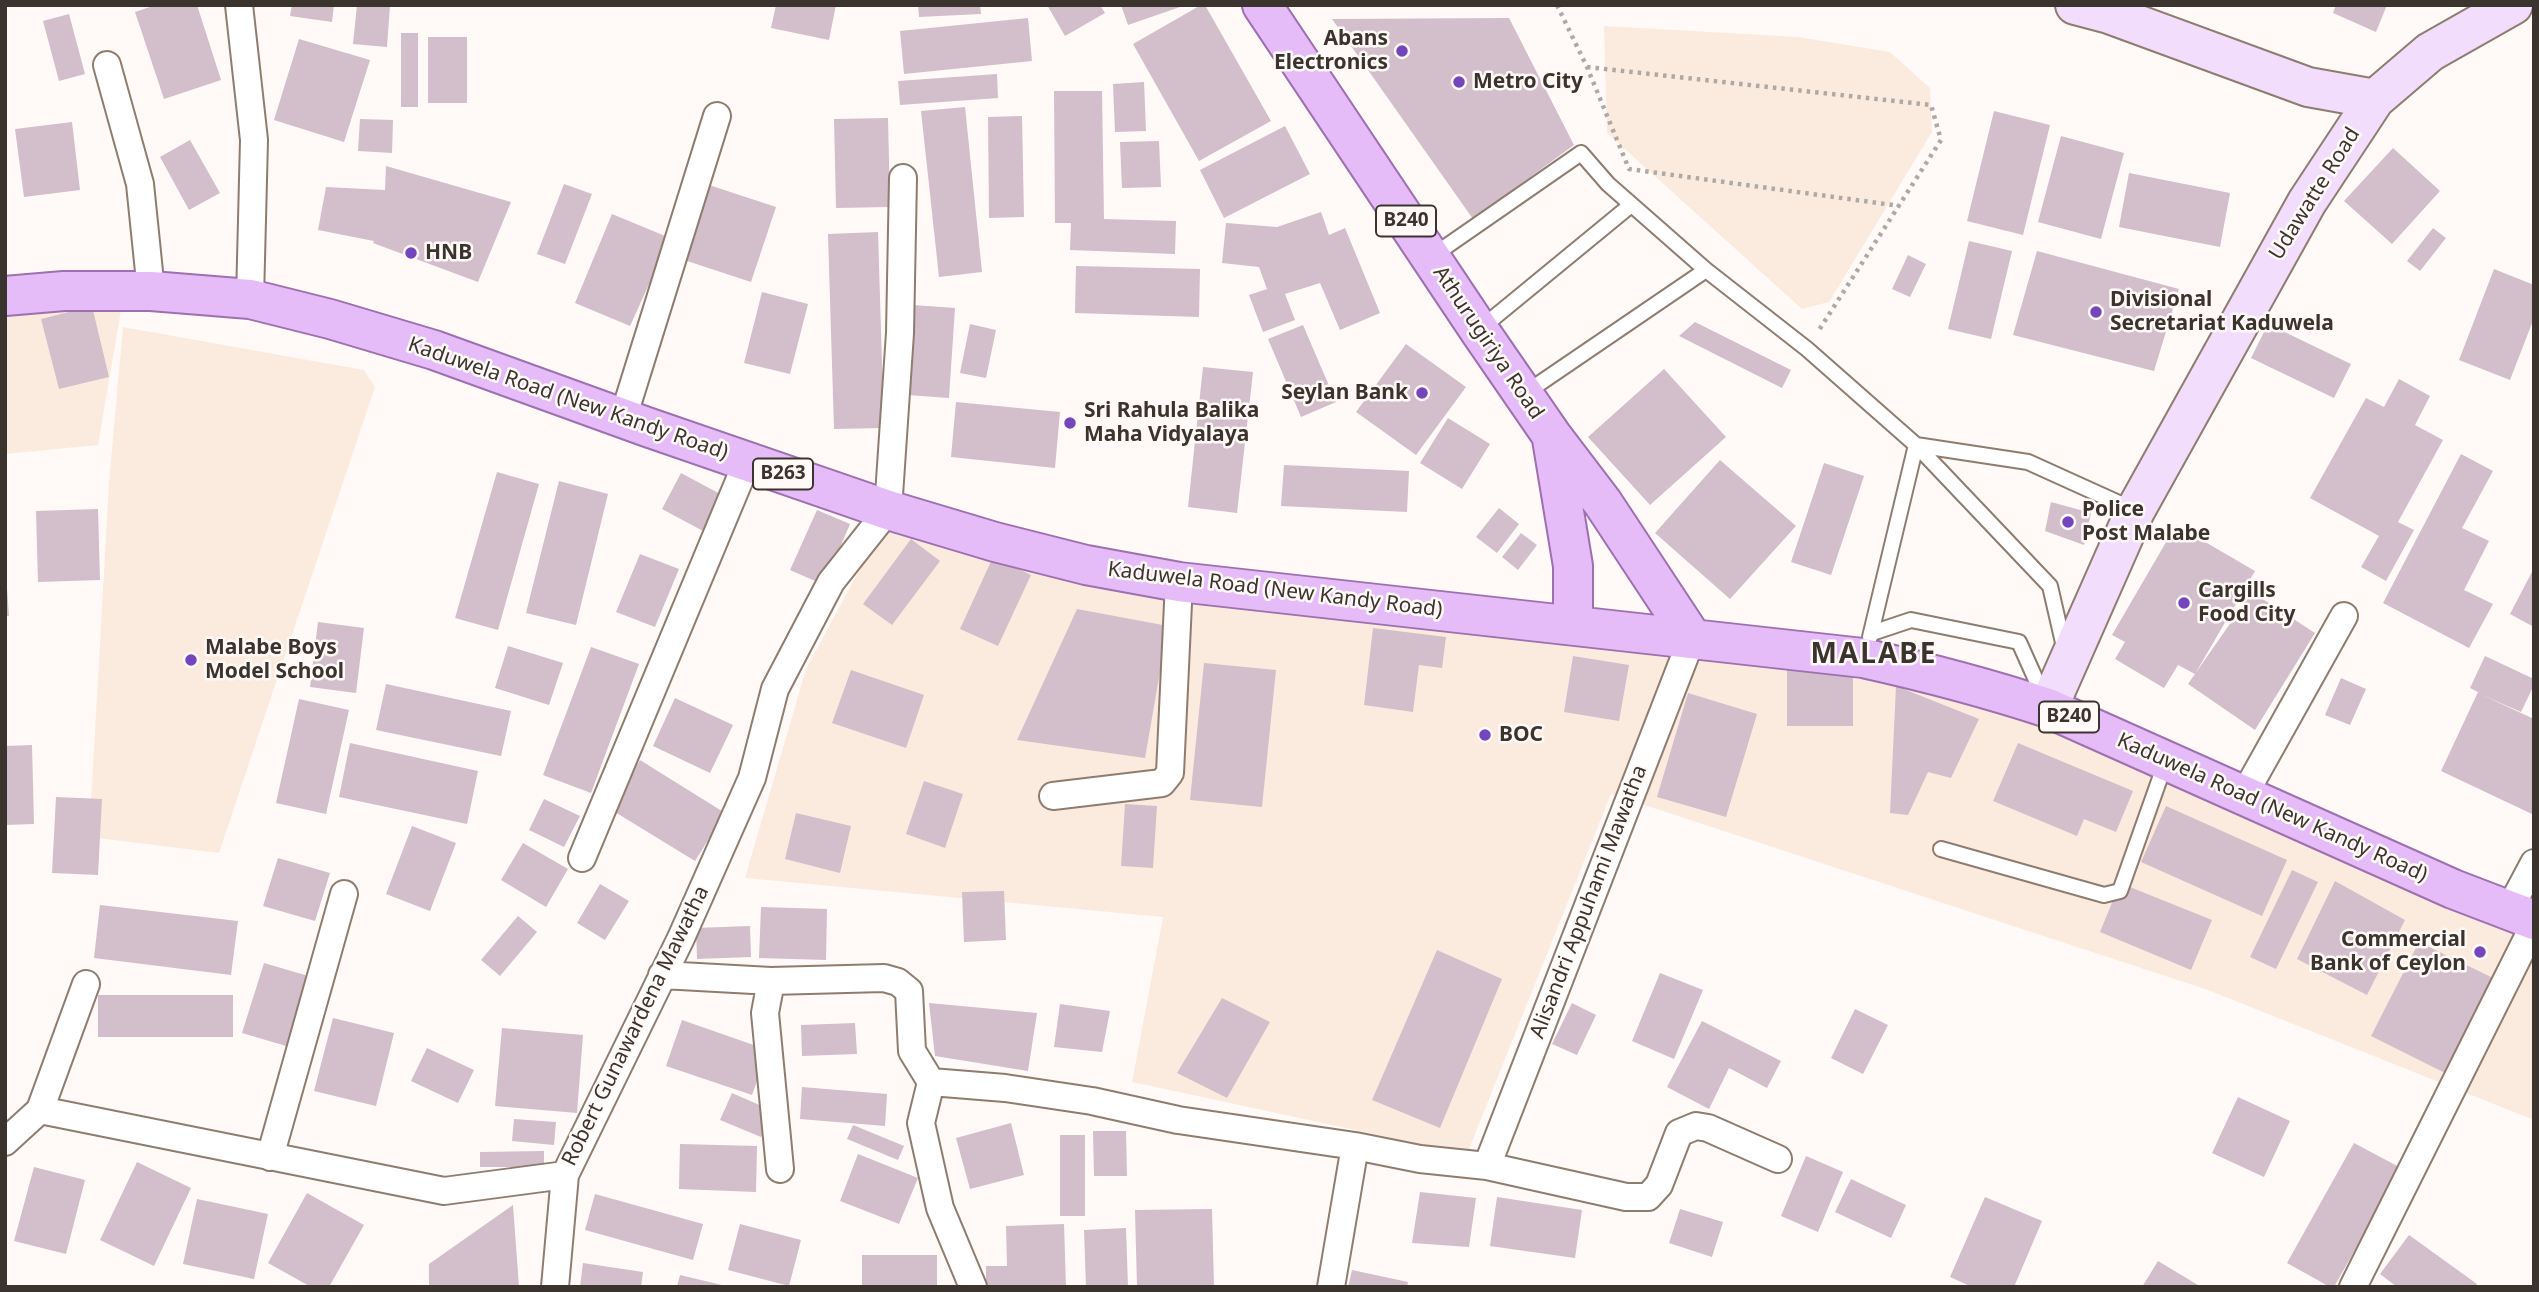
<!DOCTYPE html>
<style>
body{margin:0}
#map{position:relative;width:2539px;height:1292px;overflow:hidden;background:#fffaf7;font-family:"Noto Sans",sans-serif}
canvas{display:block}
.frame{position:absolute;inset:0;border:7px solid #3b342e;pointer-events:none}
</style>
<div id="map">
<canvas width="2539" height="1292"></canvas>
<div class="frame"></div>
</div>
<script>
const g = document.querySelector('canvas').getContext('2d');
g.lineJoin = 'round';
function paint(path, color) { g.fillStyle = color; g.fill(path, 'evenodd'); }
function stroke(path, color, width, dash) { g.strokeStyle = color; g.lineWidth = width; g.lineCap = dash ? 'butt' : 'round'; g.setLineDash(dash || []); g.stroke(path); }
function drawText(font, color, halo, rows, align = 'center') {
  g.font = font + ' "Noto Sans",sans-serif'; g.lineWidth = 5; g.setLineDash([]); g.textBaseline = 'middle'; g.strokeStyle = halo; g.fillStyle = color; for (const [text, x, y, turn = 0] of rows) {
    g.save(); g.translate(x, y); g.rotate((+turn || 0) * Math.PI / 180); g.textAlign = isNaN(turn) ? turn : align; if (halo) g.strokeText(text, 0, 0); g.fillText(text, 0, 0); g.restore();
  }
}
const built = new Path2D(`
 M 1604,26 L 1798,37 L 1890,52 L 1930,88 L 1932,132 L 1829,302 L 1802,309 L 1607,133 Z
 M 121,310 L 98,445 L 5,454 L 5,315 L 17,312 Z
 M 123,327 L 364,370 L 375,387 L 219,853 L 89,837 L 109,483 Z
 M 882,528 L 1860,672 L 1984,702 L 2534,931 L 2534,1120 L 2208,990 L 1611,794 L 1467,1154 L 1132,1082 L 1163,917 L 745,878 L 806,669 Z`);
const building = new Path2D(`
 M 156,5 L 197,5 L 221,80 L 164,99 L 135,12 Z
 M 292,5 L 334,5 L 332,22 L 290,16 Z
 M 357,5 L 390,5 L 387,47 L 353,44 Z
 M 776,5 L 836,5 L 829,40 L 771,28 Z
 M 918,5 L 980,5 L 981,14 L 919,17 Z
 M 1047,5 L 1100,5 L 1105,13 L 1065,36 Z
 M 1121,5 L 1183,5 L 1183,6 L 1128,25 Z
 M 1201,5 L 1205,5 L 1271,121 L 1199,161 L 1133,44 Z
 M 2336,5 L 2387,5 L 2376,32 L 2333,13 Z
 M 69,14 L 85,74 L 59,81 L 43,21 Z
 M 1028,18 L 1032,61 L 904,74 L 900,31 Z
 M 1509,18 L 1574,145 L 1473,219 L 1332,19 Z
 M 401,33 L 418,33 L 418,107 L 401,107 Z
 M 428,37 L 467,37 L 467,103 L 428,103 Z
 M 299,39 L 370,60 L 344,142 L 274,120 Z
 M 997,74 L 998,98 L 900,105 L 898,81 Z
 M 1144,82 L 1146,131 L 1115,132 L 1113,84 Z
 M 1054,91 L 1102,91 L 1104,219 L 1176,221 L 1175,254 L 1070,250 L 1071,223 L 1055,223 Z
 M 965,107 L 982,272 L 939,277 L 921,111 Z
 M 1994,111 L 2050,125 L 2023,235 L 1967,221 Z
 M 1022,116 L 1024,217 L 989,218 L 988,117 Z
 M 888,118 L 890,207 L 836,208 L 834,119 Z
 M 360,119 L 393,120 L 392,153 L 358,151 Z
 M 72,122 L 80,190 L 24,197 L 15,129 Z
 M 1285,126 L 1310,174 L 1224,218 L 1200,170 Z
 M 2061,136 L 2124,153 L 2101,239 L 2038,222 Z
 M 190,140 L 220,193 L 189,210 L 160,157 Z
 M 1159,141 L 1161,187 L 1122,188 L 1120,142 Z
 M 2393,148 L 2440,191 L 2392,244 L 2344,201 Z
 M 386,166 L 511,202 L 478,282 L 373,243 L 374,241 L 318,230 L 326,187 L 385,190 Z
 M 2129,173 L 2230,193 L 2220,247 L 2119,227 Z
 M 564,184 L 592,194 L 565,264 L 537,254 Z
 M 706,184 L 776,207 L 751,282 L 681,259 Z
 M 1321,212 L 1329,235 L 1345,228 L 1380,313 L 1340,330 L 1320,283 L 1285,294 L 1295,320 L 1263,332 L 1249,295 L 1267,289 L 1259,267 L 1222,263 L 1226,223 L 1277,227 Z
 M 612,214 L 670,238 L 630,326 L 575,303 Z
 M 2433,228 L 2446,238 L 2420,271 L 2407,261 Z
 M 878,232 L 884,428 L 834,429 L 828,234 Z
 M 1969,241 L 2012,251 L 1991,339 L 1948,329 Z
 M 2037,251 L 2179,289 L 2154,371 L 2013,335 Z
 M 1908,255 L 1926,264 L 1910,297 L 1892,289 Z
 M 1076,266 L 1200,269 L 1199,317 L 1075,313 Z
 M 2494,269 L 2534,285 L 2534,318 L 2510,380 L 2459,360 Z
 M 762,292 L 808,304 L 790,374 L 744,363 Z
 M 913,305 L 955,308 L 949,398 L 907,395 Z
 M 92,306 L 109,377 L 59,389 L 41,319 Z
 M 1695,322 L 1791,370 L 1782,388 L 1679,336 Z
 M 970,324 L 996,330 L 986,378 L 960,373 Z
 M 2268,324 L 2351,364 L 2334,398 L 2251,358 Z
 M 1303,325 L 1336,402 L 1301,417 L 1268,339 Z
 M 1406,344 L 1466,387 L 1416,455 L 1356,412 Z
 M 1203,367 L 1253,372 L 1237,513 L 1188,507 Z
 M 1664,369 L 1726,437 L 1650,505 L 1588,437 Z
 M 2399,379 L 2430,396 L 2415,425 L 2443,440 L 2398,522 L 2414,530 L 2386,581 L 2361,567 L 2379,536 L 2310,498 L 2366,398 L 2384,407 Z
 M 956,402 L 1060,412 L 1055,468 L 951,457 Z
 M 1448,418 L 1490,444 L 1462,489 L 1420,463 Z
 M 2461,454 L 2493,471 L 2462,528 L 2489,541 L 2464,590 L 2493,604 L 2469,648 L 2383,603 Z
 M 1720,460 L 1796,526 L 1730,599 L 1655,533 Z
 M 1824,463 L 1864,476 L 1831,575 L 1791,562 Z
 M 1284,465 L 1409,471 L 1407,512 L 1281,506 Z
 M 497,472 L 539,484 L 498,630 L 455,618 Z
 M 681,473 L 722,495 L 703,531 L 662,509 Z
 M 559,481 L 608,494 L 576,625 L 526,613 Z
 M 2051,502 L 2091,513 L 2084,545 L 2045,531 Z
 M 1499,508 L 1519,524 L 1497,553 L 1476,537 Z
 M 98,509 L 100,580 L 38,582 L 36,511 Z
 M 817,510 L 850,524 L 824,585 L 790,570 Z
 M 2176,525 L 2255,571 L 2195,674 L 2178,665 L 2164,688 L 2115,659 L 2125,642 L 2112,635 Z
 M 1521,533 L 1537,545 L 1518,570 L 1502,557 Z
 M 911,539 L 940,561 L 892,625 L 863,604 Z
 M 640,554 L 679,569 L 655,627 L 616,612 Z
 M 993,557 L 1031,575 L 998,646 L 960,629 Z
 M 2534,568 L 2534,627 L 2510,614 Z
 M 5,588 L 7,588 L 9,616 L 5,616 Z
 M 2252,592 L 2315,633 L 2255,730 L 2188,684 Z
 M 1077,609 L 1168,626 L 1145,758 L 1017,740 Z
 M 318,622 L 364,628 L 356,693 L 310,687 Z
 M 1373,628 L 1446,637 L 1442,668 L 1419,665 L 1413,712 L 1364,705 Z
 M 508,646 L 563,663 L 549,705 L 495,688 Z
 M 591,647 L 639,664 L 591,793 L 543,775 Z
 M 1573,656 L 1629,665 L 1619,721 L 1564,712 Z
 M 2485,656 L 2534,679 L 2534,685 L 2521,712 L 2480,694 L 2534,719 L 2534,815 L 2441,771 L 2478,692 L 2470,688 Z
 M 1204,663 L 1276,670 L 1262,807 L 1190,800 Z
 M 1787,667 L 1853,667 L 1853,726 L 1787,726 Z
 M 851,670 L 924,695 L 906,748 L 832,723 Z
 M 2341,678 L 2366,689 L 2350,725 L 2325,715 Z
 M 386,684 L 511,711 L 501,756 L 376,730 Z
 M 1896,686 L 1979,719 L 1951,778 L 1928,772 L 1908,815 L 1890,813 Z
 M 1688,693 L 1757,714 L 1726,817 L 1657,797 Z
 M 675,698 L 733,725 L 710,773 L 653,746 Z
 M 299,699 L 349,710 L 326,814 L 276,803 Z
 M 350,743 L 478,771 L 467,824 L 339,797 Z
 M 2018,743 L 2133,791 L 2116,832 L 2084,819 L 2077,836 L 1993,801 Z
 M 32,745 L 34,824 L 5,825 L 5,746 Z
 M 640,760 L 725,813 L 695,861 L 610,809 Z
 M 924,781 L 963,794 L 945,848 L 906,834 Z
 M 56,797 L 102,799 L 98,875 L 52,873 Z
 M 544,799 L 580,816 L 564,847 L 529,830 Z
 M 1125,804 L 1157,806 L 1153,868 L 1121,866 Z
 M 2166,806 L 2287,860 L 2262,916 L 2141,862 Z
 M 796,813 L 851,826 L 840,873 L 785,859 Z
 M 412,826 L 456,843 L 430,911 L 386,894 Z
 M 523,843 L 568,869 L 546,907 L 501,880 Z
 M 278,858 L 330,873 L 315,921 L 263,906 Z
 M 2292,870 L 2318,882 L 2276,969 L 2250,957 Z
 M 2335,881 L 2405,920 L 2367,995 L 2297,959 Z
 M 2120,883 L 2212,920 L 2191,970 L 2100,932 Z
 M 600,884 L 629,901 L 605,940 L 577,923 Z
 M 1004,891 L 1006,940 L 964,942 L 962,892 Z
 M 100,905 L 238,921 L 231,975 L 94,958 Z
 M 761,907 L 827,909 L 826,960 L 759,958 Z
 M 518,916 L 537,932 L 500,976 L 481,960 Z
 M 750,926 L 751,957 L 697,959 L 696,928 Z
 M 2419,942 L 2495,979 L 2447,1074 L 2371,1036 Z
 M 1437,950 L 1502,979 L 1440,1128 L 1372,1100 Z
 M 264,963 L 315,978 L 293,1048 L 242,1033 Z
 M 1660,973 L 1703,990 L 1674,1059 L 1632,1041 Z
 M 98,995 L 233,995 L 233,1037 L 98,1037 Z
 M 1222,998 L 1270,1022 L 1227,1098 L 1177,1073 Z
 M 929,1003 L 1037,1013 L 1028,1071 L 935,1056 Z
 M 1572,1003 L 1596,1015 L 1577,1055 L 1552,1044 Z
 M 1060,1004 L 1110,1011 L 1102,1052 L 1054,1047 Z
 M 1855,1009 L 1888,1025 L 1863,1074 L 1831,1058 Z
 M 333,1018 L 394,1033 L 376,1106 L 314,1091 Z
 M 682,1020 L 768,1050 L 752,1095 L 666,1066 Z
 M 1702,1021 L 1781,1061 L 1767,1088 L 1729,1068 L 1709,1109 L 1667,1087 Z
 M 855,1023 L 857,1054 L 802,1056 L 801,1025 Z
 M 502,1028 L 583,1035 L 577,1113 L 495,1106 Z
 M 427,1048 L 474,1070 L 458,1103 L 411,1081 Z
 M 802,1087 L 887,1094 L 885,1126 L 800,1119 Z
 M 732,1093 L 773,1111 L 761,1137 L 720,1120 Z
 M 2238,1097 L 2290,1121 L 2264,1177 L 2212,1153 Z
 M 514,1119 L 556,1122 L 554,1145 L 512,1141 Z
 M 1011,1123 L 1024,1175 L 970,1189 L 956,1138 Z
 M 853,1125 L 904,1146 L 898,1160 L 847,1139 Z
 M 1093,1131 L 1126,1131 L 1127,1176 L 1094,1176 Z
 M 1060,1135 L 1085,1135 L 1085,1216 L 1060,1216 Z
 M 2354,1143 L 2401,1168 L 2334,1287 L 2330,1287 L 2287,1263 Z
 M 680,1144 L 757,1146 L 756,1192 L 679,1189 Z
 M 544,1151 L 544,1167 L 480,1167 L 480,1152 Z
 M 858,1154 L 918,1178 L 899,1224 L 840,1201 Z
 M 1806,1156 L 1843,1172 L 1818,1232 L 1781,1216 Z
 M 137,1162 L 191,1188 L 154,1266 L 100,1240 Z
 M 34,1167 L 85,1180 L 66,1254 L 14,1241 Z
 M 1851,1179 L 1906,1205 L 1891,1238 L 1835,1212 Z
 M 1420,1192 L 1476,1198 L 1469,1247 L 1412,1243 Z
 M 307,1193 L 364,1225 L 329,1287 L 311,1287 L 268,1263 Z
 M 595,1194 L 703,1224 L 693,1260 L 585,1230 Z
 M 1497,1197 L 1582,1210 L 1575,1258 L 1490,1246 Z
 M 1985,1197 L 2042,1221 L 2014,1287 L 1972,1287 L 1950,1277 Z
 M 197,1199 L 268,1214 L 254,1279 L 183,1264 Z
 M 513,1205 L 519,1287 L 429,1287 L 429,1264 Z
 M 1212,1209 L 1214,1287 L 1137,1287 L 1135,1210 Z
 M 1680,1209 L 1723,1222 L 1712,1257 L 1669,1243 Z
 M 740,1224 L 801,1240 L 789,1286 L 728,1270 Z
 M 1064,1224 L 1066,1287 L 986,1287 L 986,1266 L 1007,1266 L 1006,1226 Z
 M 1126,1228 L 1128,1287 L 1086,1287 L 1084,1230 Z
 M 2409,1235 L 2477,1284 L 2475,1287 L 2397,1287 L 2380,1274 Z
 M 862,1255 L 937,1255 L 937,1287 L 862,1287 Z
 M 2158,1261 L 2198,1285 L 2197,1287 L 2142,1287 Z
 M 583,1263 L 643,1272 L 641,1287 L 580,1287 Z
 M 1352,1270 L 1408,1282 L 1407,1287 L 1348,1287 Z
 M 680,1275 L 726,1286 L 725,1287 L 677,1287 Z`);
const path = new Path2D(`
 M 1557,5 L 1587,67 L 1629,169 L 1900,206
 M 1587,67 L 1931,105 L 1941,140 L 1819,330`);
const lane = new Path2D(`
 M 1431,257 L 1581,153 L 1608,184 L 1706,270 L 1524,394
 M 1706,270 L 1807,349 L 1916,445 L 2028,462 L 2134,510
 M 1480,329 L 1631,205
 M 1916,445 L 2050,586 L 2064,647
 M 1872,633 L 1911,620 L 2019,642 L 2045,700
 M 1870,637 L 1916,445
 M 1941,849 L 2104,895 L 2120,891 L 2165,764`);
const street = new Path2D(`
 M 239,5 L 254,140 L 250,299
 M 107,65 L 140,184 L 151,291
 M 623,418 L 717,116
 M 2244,795 L 2344,616
 M 1053,796 L 1162,783 L 1170,773 L 1179,582
 M 582,858 L 747,462
 M 2509,910 L 2534,863
 M 662,975 L 771,981 L 884,978 L 898,982 L 909,991 L 912,1051 L 931,1082 L 921,1123 L 940,1208 L 973,1287
 M 771,981 L 765,1013 L 780,1169
 M 931,1082 L 1005,1088 L 1092,1101 L 1178,1120 L 1355,1146 L 1420,1159 L 1487,1166 L 1626,1197 L 1648,1197 L 1659,1185 L 1679,1133 L 1696,1126 L 1708,1128 L 1778,1159
 M 40,1110 L 86,984
 M 5,1142 L 40,1110 L 444,1191 L 565,1175
 M 270,1157 L 344,894
 M 1487,1166 L 1692,638
 M 555,1287 L 565,1175 L 681,938 L 752,778 L 775,689 L 831,582 L 888,510 L 900,333 L 903,178
 M 1331,1287 L 1355,1146
 M 2353,1287 L 2534,925`);
const secondary = new Path2D(`
 M 2075,5 L 2109,14 L 2308,87 L 2375,99
 M 2048,708 L 2135,511 L 2307,202 L 2375,99 L 2430,52 L 2513,5`);
const primary = new Path2D(`
 M 1262,5 L 1479,330 L 1552,436 L 1603,503 L 1692,638
 M 5,296 L 64,291 L 151,291 L 250,299 L 330,319 L 434,350 L 647,427 L 888,510 L 995,542 L 1086,565 L 1179,582 L 1863,658 C 1926,672 1987,688 2048,708 L 2453,889 L 2534,920
 M 1552,439 L 1573,566 L 1573,624`);
const markers = [
 [1402,51,7,"#7446be"],
 [1459,82,7,"#7446be"],
 [411,253,7,"#7446be"],
 [2096,312,7,"#7446be"],
 [1422,393,7,"#7446be"],
 [1070,423,7,"#7446be"],
 [2068,522,7,"#7446be"],
 [2184,603,7,"#7446be"],
 [191,660,7,"#7446be"],
 [1485,735,7,"#7446be"],
 [2480,952,7,"#7446be"]
];
const shields = [
 [1406,221,60],
 [783,474,60],
 [2069,717,60]
];
const shieldNames = [
 ["B240",1406,221],
 ["B263",783,474],
 ["B240",2069,717]
];
const poiNames = [
 ["Abans",1388,39,"right"],
 ["Electronics",1388,63,"right"],
 ["Metro City",1473,82],
 ["HNB",425,253],
 ["Divisional",2110,300],
 ["Secretariat Kaduwela",2110,324],
 ["Seylan Bank",1408,393,"right"],
 ["Sri Rahula Balika",1084,411],
 ["Maha Vidyalaya",1084,435],
 ["Police",2082,510],
 ["Post Malabe",2082,534],
 ["Cargills",2198,591],
 ["Food City",2198,615],
 ["Malabe Boys",205,648],
 ["Model School",205,672],
 ["BOC",1499,735],
 ["Commercial",2466,940,"right"],
 ["Bank of Ceylon",2466,964,"right"]
];
const streetNames = [
 ["Udawatte Road",2315,194,-58],
 ["Athurugiriya Road",1488,343,56],
 ["Kaduwela Road (New Kandy Road)",568,399,19],
 ["Kaduwela Road (New Kandy Road)",1275,590,7],
 ["Kaduwela Road (New Kandy Road)",2272,808,24],
 ["Alisandri Appuhami Mawatha",1589,902,-69],
 ["Robert Gunawardena Mawatha",636,1026,-64]
];
const districtNames = [
 ["MALABE",1874,655]
];
paint(built, '#fbebdf');
paint(building, '#d3becb');
stroke(lane, '#8e7c6f', 18);
stroke(street, '#8e7c6f', 30);
stroke(secondary, '#8e7c6f', 42);
stroke(primary, '#9e70af', 42);
stroke(path, '#afa9a5', 4.5, [3.5, 5]);
stroke(lane, '#fff', 14);
stroke(street, '#fff', 26);
stroke(secondary, '#f2defc', 38);
stroke(primary, '#e5bcf8', 38);
for (const [x, y, r, color] of markers) { const dot = new Path2D(); dot.arc(x, y, r, 0, 2 * Math.PI); g.fillStyle = color; g.fill(dot); stroke(dot, '#fffaf7', 2.5); }
for (const [x, y, w] of shields) { const box = new Path2D(); box.roundRect(x - w / 2, y - 15.5, w, 31, 5); g.fillStyle = '#fffaf7'; g.fill(box); stroke(box, '#3b342e', 2); }
drawText('bold 19px', '#3b342e', null, shieldNames);
drawText('bold 21px', '#3b342e', '#fffaf7', poiNames, 'left');
drawText('21px', '#3b342e', '#fffaf7', streetNames);
g.letterSpacing = '2px';
drawText('bold 28px', '#3b342e', '#fffaf7', districtNames);
g.letterSpacing = '0px';
</script>
